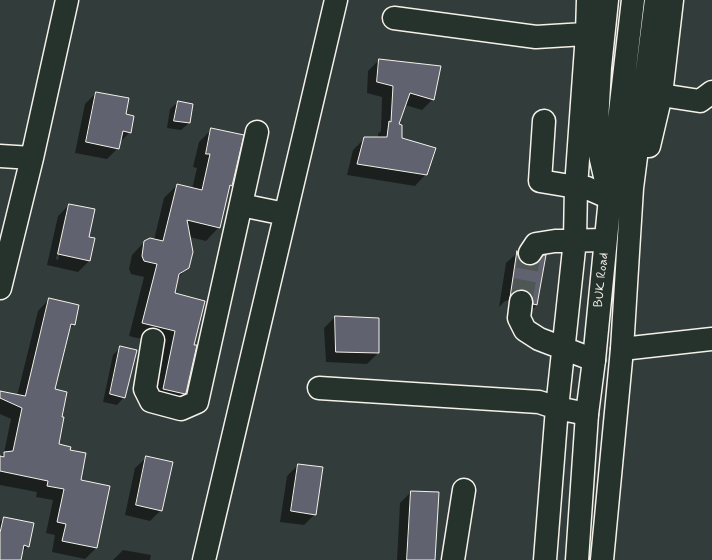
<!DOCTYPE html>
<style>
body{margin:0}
canvas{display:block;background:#323c3a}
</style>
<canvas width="712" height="560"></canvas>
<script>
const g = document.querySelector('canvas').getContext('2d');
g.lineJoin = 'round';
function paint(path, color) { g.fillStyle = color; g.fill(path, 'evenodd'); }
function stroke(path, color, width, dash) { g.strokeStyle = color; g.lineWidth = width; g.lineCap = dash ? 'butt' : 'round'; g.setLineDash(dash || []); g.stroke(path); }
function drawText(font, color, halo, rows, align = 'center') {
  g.font = font + ' Mynerve,sans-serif'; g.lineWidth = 3; g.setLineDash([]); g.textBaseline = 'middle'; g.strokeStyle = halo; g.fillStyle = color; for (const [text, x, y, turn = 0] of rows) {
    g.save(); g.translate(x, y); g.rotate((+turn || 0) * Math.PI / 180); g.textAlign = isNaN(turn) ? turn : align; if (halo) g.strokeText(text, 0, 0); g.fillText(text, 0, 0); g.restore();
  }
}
const shadow = new Path2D(`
 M 379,60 L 433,99 L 422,110 L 405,105 L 398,125 L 401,139 L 426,174 L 415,186 L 347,175 L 353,150 L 365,138 L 378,138 L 378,134 L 381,131 L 382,97 L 367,93 L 368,71 Z
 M 96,93 L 124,115 L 130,132 L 119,143 L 118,148 L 107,159 L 75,153 L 85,104 Z
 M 178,102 L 192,105 L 189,123 L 181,130 L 167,128 L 170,109 Z
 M 212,129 L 231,185 L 228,188 L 219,227 L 206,241 L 189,237 L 188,267 L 178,278 L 173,294 L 193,346 L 185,393 L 172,406 L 151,402 L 162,344 L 129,336 L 144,277 L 131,274 L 129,269 L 132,255 L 145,241 L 154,240 L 164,198 L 177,185 L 192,189 L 197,168 L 193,167 L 199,142 Z
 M 69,205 L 88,237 L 89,261 L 78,272 L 47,265 L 58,216 ZM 65,216 L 67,216 L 58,260 L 56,259 Z
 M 517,253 L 537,305 L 525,316 L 511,300 L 505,301 L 499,307 L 506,263 Z
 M 49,299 L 74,325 L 68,330 L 54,390 L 57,445 L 69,450 L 80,480 L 97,547 L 85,559 L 52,552 L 55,535 L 46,533 L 53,500 L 36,497 L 37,492 L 0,485 L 0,457 L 4,453 L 11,419 L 0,414 L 0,392 L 17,396 L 38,311 Z
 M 335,317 L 378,353 L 367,364 L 326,362 L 324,328 Z
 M 121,347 L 124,397 L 117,405 L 103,402 L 113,355 Z
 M 147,457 L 161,510 L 150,521 L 125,515 L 135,468 Z
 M 298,465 L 315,514 L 304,525 L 280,522 L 287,476 Z
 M 411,492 L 434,560 L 397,560 L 400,503 Z
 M 4,518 L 28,546 L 22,553 L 20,560 L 0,560 L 0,522 Z
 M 123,550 L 151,555 L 150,560 L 113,560 Z`);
const building = new Path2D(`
 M 379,59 L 441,66 L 434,100 L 410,93 L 399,124 L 402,125 L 402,138 L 436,148 L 427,175 L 357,164 L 364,137 L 387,137 L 389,121 L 391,122 L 393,86 L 377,82 Z
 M 96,92 L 129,98 L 126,114 L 134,116 L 131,133 L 123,131 L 119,149 L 86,142 Z
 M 178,101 L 193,104 L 190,123 L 174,121 Z
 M 211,128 L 244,135 L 232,186 L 230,185 L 220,228 L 187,220 L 193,252 L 189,268 L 179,274 L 175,293 L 205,301 L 194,345 L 197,345 L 186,393 L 185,394 L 163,389 L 175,331 L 142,323 L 157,264 L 144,261 L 142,256 L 144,241 L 150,238 L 163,241 L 177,184 L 202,190 L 210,154 L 206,154 Z
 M 69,204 L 95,209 L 89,237 L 95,238 L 90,261 L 58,254 Z
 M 517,251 L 519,259 L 523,263 L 529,265 L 536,264 L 543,255 L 546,255 L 537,305 L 533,304 L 532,297 L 528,292 L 523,290 L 516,291 L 511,294 L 510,298 Z
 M 49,298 L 79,305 L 75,325 L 71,324 L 55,389 L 67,392 L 62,417 L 64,417 L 59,444 L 71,447 L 70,450 L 86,453 L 81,480 L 110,486 L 97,548 L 62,541 L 66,524 L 57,522 L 64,489 L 47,486 L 48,481 L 0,471 L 0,456 L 4,457 L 4,452 L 13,451 L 22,408 L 0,398 L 0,391 L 25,396 Z
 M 335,316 L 379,318 L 379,353 L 336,352 Z
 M 120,346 L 137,350 L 125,398 L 110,394 Z
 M 146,456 L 173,462 L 162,511 L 136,505 Z
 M 298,464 L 323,467 L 316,515 L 291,511 Z
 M 411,491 L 439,492 L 435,560 L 407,560 Z
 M 4,517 L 34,523 L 29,547 L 24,545 L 21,560 L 0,560 L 0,533 Z`);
const minorTunnel = new Path2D(`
 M 521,302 L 530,253`);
const minor = new Path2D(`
 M 588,0 L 587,34 L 576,187 L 587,188 L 610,198
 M 394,18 L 536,37 L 601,33
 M 661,95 L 700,101 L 712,92
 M 544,121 L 540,181 L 576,187 L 575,240 L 557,408 L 545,560
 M 0,156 L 32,158
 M 241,205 L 285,214
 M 530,253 L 536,244 L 555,241 L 605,240
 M 0,288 L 32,158 L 67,0
 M 521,302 L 519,318 L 525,330 L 539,339 L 594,360
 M 153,340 L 145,389 L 151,401 L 181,409 L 197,402 L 257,132
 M 622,349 L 712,339
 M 319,388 L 539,402 L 557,408 L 587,414
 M 204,560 L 336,0
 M 453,560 L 464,490`);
const major = new Path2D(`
 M 649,146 L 661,95 L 672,0
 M 606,181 L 600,155 L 597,123 L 600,67 L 607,0
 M 577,560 L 587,414 L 594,360 L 610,198 L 633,0
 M 602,560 L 622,349 L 632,188 L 656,0`);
const streetNames = [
 ["BUK Road",602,280,-84]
];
paint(shadow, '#0007');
paint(building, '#61626f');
stroke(building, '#f4f1e8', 1);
stroke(minorTunnel, '#4f5754', 22, [22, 11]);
stroke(minor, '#f4f1e8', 25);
stroke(major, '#f4f1e8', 25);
stroke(minor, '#26332d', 22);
stroke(major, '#26332d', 22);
drawText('13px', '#f4f1e8', '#26332d', streetNames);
</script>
